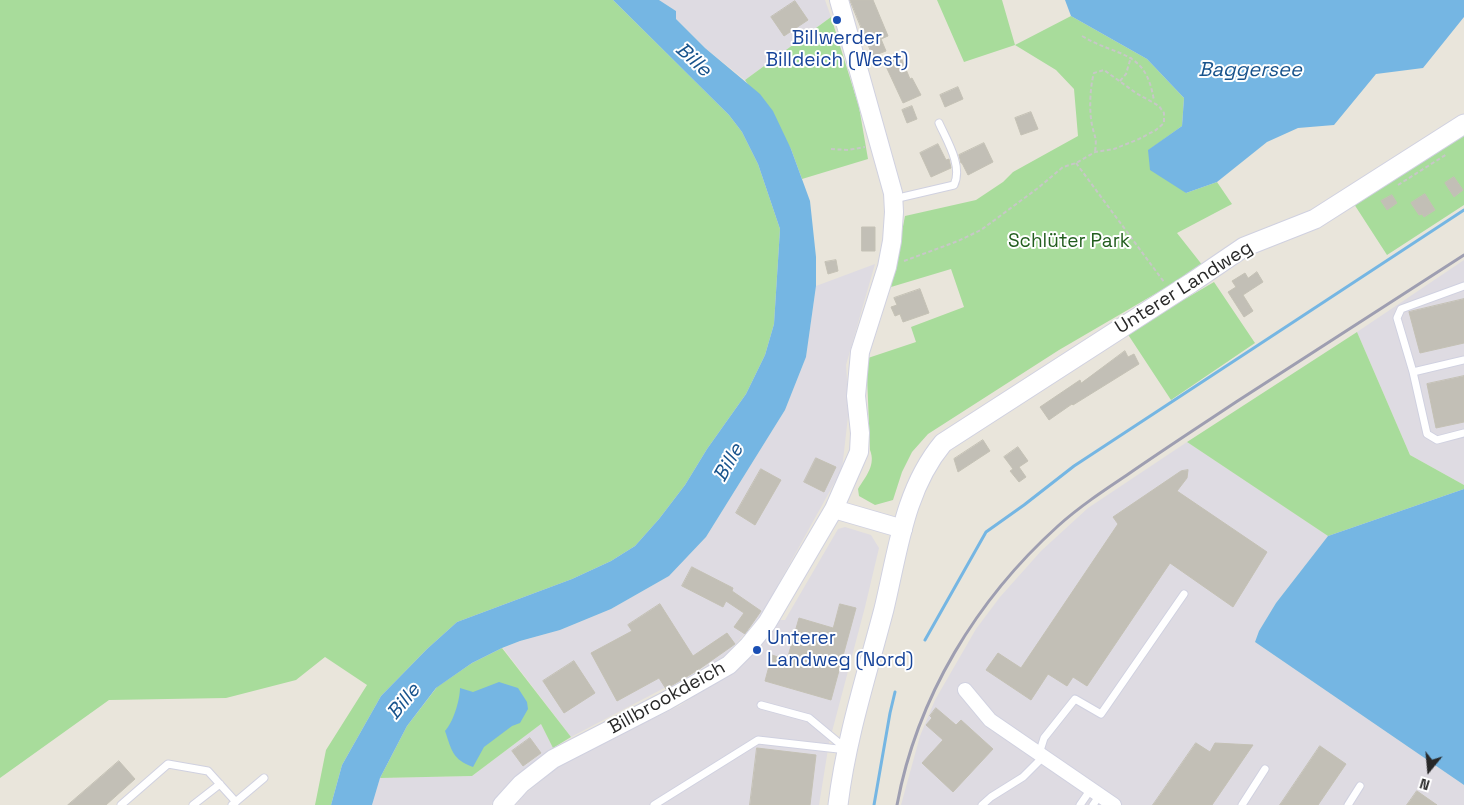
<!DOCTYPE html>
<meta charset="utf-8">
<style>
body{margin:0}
#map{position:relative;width:1464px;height:805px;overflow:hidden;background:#e9e5db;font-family:"Space Grotesk",sans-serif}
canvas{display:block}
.north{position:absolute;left:1404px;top:745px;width:50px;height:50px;-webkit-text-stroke:4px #fff;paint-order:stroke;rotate:197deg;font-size:14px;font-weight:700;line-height:20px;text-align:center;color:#282828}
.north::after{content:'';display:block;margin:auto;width:18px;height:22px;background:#282828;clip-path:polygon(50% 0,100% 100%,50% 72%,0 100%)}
</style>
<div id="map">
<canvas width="1464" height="805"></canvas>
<div class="north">N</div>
</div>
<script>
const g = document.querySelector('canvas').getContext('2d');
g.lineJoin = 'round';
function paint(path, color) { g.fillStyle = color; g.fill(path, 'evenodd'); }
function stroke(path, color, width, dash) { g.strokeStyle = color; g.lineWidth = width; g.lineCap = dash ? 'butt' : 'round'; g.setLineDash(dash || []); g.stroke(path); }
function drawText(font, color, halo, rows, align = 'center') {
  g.font = font + ' "Space Grotesk",sans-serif'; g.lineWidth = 4; g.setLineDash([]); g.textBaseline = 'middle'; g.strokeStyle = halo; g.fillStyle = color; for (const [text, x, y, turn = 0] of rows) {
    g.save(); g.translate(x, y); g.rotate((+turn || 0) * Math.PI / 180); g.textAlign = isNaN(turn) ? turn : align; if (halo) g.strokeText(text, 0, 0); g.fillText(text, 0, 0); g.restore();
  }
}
const industrial = new Path2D(`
 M 659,0 L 825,0 L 831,17 L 745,80 L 705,48 L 676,19 L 676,11 Z
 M 1464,260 L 1464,485 L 1410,455 L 1357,332 Z
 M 875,264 L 846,365 L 849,408 L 842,469 L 762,614 L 725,656 L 571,737 L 503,648 L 520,641 L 560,630 L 611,609 L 669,576 L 706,537 L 785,410 L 806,357 L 816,286 Z
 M 1187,442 L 1328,536 L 1276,603 L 1259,631 L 1255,642 L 1464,785 L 1464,805 L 901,805 L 920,736 L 935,700 L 976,629 L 1000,597 L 1041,551 L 1088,508 Z
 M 845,527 L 871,535 L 879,548 L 865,607 L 829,743 L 819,805 L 516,805 L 523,796 L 566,760 L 679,706 L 734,670 L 760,647 L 779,620 L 785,620 L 838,529 Z
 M 541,724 L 553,748 L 519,775 L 491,805 L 372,805 L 380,778 L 472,776 Z`);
const green = new Path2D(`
 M 0,0 L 613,0 L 729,115 L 742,132 L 758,164 L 780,229 L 774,324 L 765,355 L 746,394 L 707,449 L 685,485 L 659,519 L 635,546 L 611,561 L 572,579 L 457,622 L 427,649 L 381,696 L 342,765 L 331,805 L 315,805 L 326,750 L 367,685 L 325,657 L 296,680 L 226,698 L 109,700 L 0,778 Z
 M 937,0 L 1002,0 L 1015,45 L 1071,16 L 1147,59 L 1184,98 L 1182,126 L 1149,150 L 1186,193 L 1217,182 L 1232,204 L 1177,233 L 1203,266 L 1059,350 L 928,434 L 912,452 L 902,472 L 893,500 L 875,505 L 859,496 L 858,489 C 866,476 876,465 870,450 L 867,375 L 868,358 L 916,342 L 911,327 L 964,307 L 951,269 L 891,287 L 905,216 L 976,200 L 1003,182 L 1013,172 L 1078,136 L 1074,89 L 1056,70 L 1015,45 L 964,62 Z
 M 831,17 L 859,107 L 868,159 L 802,179 L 791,149 L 745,80 Z
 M 1464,135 L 1464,205 L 1387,255 L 1354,204 Z
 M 1214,282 L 1255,343 L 1171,400 L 1127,333 Z
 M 1357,332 L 1410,455 L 1464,485 L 1464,489 L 1328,536 L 1187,442 Z
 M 502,648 L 571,737 L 553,748 L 541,724 L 472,776 L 380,778 L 407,726 L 437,687 L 472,663 Z`);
const water = new Path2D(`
 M 613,0 L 659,0 L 676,11 L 676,19 L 705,48 L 760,94 L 773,111 L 791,149 L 810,201 L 816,257 L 816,286 L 806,357 L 785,410 L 706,537 L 669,576 L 611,609 L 560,630 L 520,641 L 502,648 L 472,663 L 436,688 L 407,726 L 380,778 L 372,805 L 331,805 L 342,765 L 381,696 L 427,649 L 457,622 L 572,579 L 611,561 L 635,546 L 659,519 L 685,485 L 707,449 L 746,394 L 765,355 L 774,324 L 780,229 L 758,164 L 742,132 L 729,115 Z
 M 1065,0 L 1464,0 L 1464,17 L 1423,68 L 1376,74 L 1334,125 L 1298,128 L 1267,142 L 1217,182 L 1186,193 L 1150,170 L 1148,150 L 1182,126 L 1184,98 L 1147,59 L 1071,16 Z
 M 1464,489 L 1464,785 L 1255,642 L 1259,631 L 1276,603 L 1328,536 Z
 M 499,682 L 518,688 L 527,702 L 528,709 L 520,723 L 512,726 L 484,747 L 473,767 C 452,759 452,751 445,731 C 453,723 460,700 460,688 L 473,692 Z`);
const stream = new Path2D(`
 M 925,640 L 986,532 L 1024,505 L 1074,466 L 1464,210
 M 874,805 L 890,713 L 895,692`);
const building = new Path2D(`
 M 850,0 L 873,0 L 888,36 L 881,39 L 886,51 L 873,56 Z
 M 795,1 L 808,20 L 784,36 L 771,17 Z
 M 900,55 L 910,79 L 912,78 L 921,95 L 903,103 L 884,62 Z
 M 958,87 L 963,99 L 945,107 L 940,95 Z
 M 912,106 L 917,119 L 907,123 L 902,110 Z
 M 1031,112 L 1038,129 L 1021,135 L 1015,118 Z
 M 984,143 L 993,162 L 968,175 L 962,163 L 961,163 L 959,155 Z
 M 938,144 L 946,160 L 949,159 L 951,168 L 931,177 L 920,153 Z
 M 1454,177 L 1463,190 L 1454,197 L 1445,183 Z
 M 1425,194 L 1435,210 L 1424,217 L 1422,214 L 1419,215 L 1411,203 Z
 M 1392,195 L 1397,203 L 1387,210 L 1381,201 Z
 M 862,227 L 875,227 L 875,251 L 862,251 Z
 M 836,260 L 838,271 L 828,274 L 825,262 Z
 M 1257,272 L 1263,282 L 1243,295 L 1253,311 L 1244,317 L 1228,292 L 1236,287 L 1232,281 L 1245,273 L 1248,278 Z
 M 920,289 L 929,313 L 903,322 L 900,314 L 895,316 L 891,307 L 897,305 L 894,298 Z
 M 1464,299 L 1464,343 L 1420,353 L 1409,312 Z
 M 1125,351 L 1128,357 L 1134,354 L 1139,364 L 1073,405 L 1072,404 L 1049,420 L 1040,407 L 1080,380 L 1081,383 Z
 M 1464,376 L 1464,422 L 1436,428 L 1427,384 Z
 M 983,440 L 990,451 L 958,472 L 954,459 Z
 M 1018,447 L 1028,461 L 1019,467 L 1026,477 L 1019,482 L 1010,471 L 1013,469 L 1004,457 Z
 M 816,458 L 836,467 L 824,492 L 804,482 Z
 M 761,469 L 781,480 L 755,525 L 736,513 Z
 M 1188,470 L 1187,478 L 1177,491 L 1267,552 L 1233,607 L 1170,563 L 1087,686 L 1073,677 L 1067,686 L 1048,674 L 1031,700 L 986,670 L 998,653 L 1021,668 L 1118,524 L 1113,517 L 1181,471 Z
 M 692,567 L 733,588 L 732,591 L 761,611 L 745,634 L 734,627 L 744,613 L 726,601 L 723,607 L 682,586 Z
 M 660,604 L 693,656 L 727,633 L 735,644 L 698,670 L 666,689 L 659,678 L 617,701 L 591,653 L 632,631 L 628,625 Z
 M 840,604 L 856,608 L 831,700 L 765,681 L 772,655 L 787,660 L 799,618 L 833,628 Z
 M 574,661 L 595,693 L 564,713 L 543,681 Z
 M 936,708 L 956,725 L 961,720 L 993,749 L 953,792 L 922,763 L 943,740 L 926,725 L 932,718 L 930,716 Z
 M 530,738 L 541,753 L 523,766 L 512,751 Z
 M 1196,743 L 1210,752 L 1215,743 L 1253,745 L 1212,805 L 1153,805 Z
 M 1320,746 L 1346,764 L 1318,805 L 1280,805 Z
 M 757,748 L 816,755 L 810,805 L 750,805 Z
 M 119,761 L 135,779 L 106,805 L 68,805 Z
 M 1417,791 L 1437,805 L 1407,805 Z`);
const path = new Path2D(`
 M 1082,36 C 1119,58 1146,49 1154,101
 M 1120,81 L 1126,74 L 1131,57
 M 831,149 L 848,150 L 865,147
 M 1076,163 L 1164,282
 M 1398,185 L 1447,154
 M 904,261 L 958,241 L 981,230 L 1038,188 L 1063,167 L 1076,163 L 1095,152 L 1114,149 L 1139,139 L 1156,130 L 1164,123 L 1164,113 L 1159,106 L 1136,93 L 1104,70 L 1094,73 C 1090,86 1089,111 1092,125 C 1095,139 1097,137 1095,152`);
const service = new Path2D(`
 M 894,199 L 954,185 C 963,166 947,141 939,123
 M 1464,286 L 1401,309 L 1397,318 L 1413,372 L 1427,434 L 1437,440 L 1464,433
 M 1413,372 L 1464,360
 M 761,705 L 809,718 L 845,748
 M 1039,754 L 1044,738 L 1075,699 L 1101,714 L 1184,594
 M 121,805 L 168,764 L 208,771 L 236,802
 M 193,805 L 220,784
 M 232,805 L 264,778
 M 654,805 L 758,740 L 847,750
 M 982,805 L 991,797 L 1023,777 L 1043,757
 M 1080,805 L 1091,789
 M 1093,805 L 1100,795
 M 1242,805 L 1265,769
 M 1348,805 L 1360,786`);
const minor = new Path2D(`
 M 965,690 L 990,720 L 1114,805`);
const tertiary = new Path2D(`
 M 834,509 L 903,529
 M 502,805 L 521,784 L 553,759 L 666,701 L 729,665 L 749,645 L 767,623 L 834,509 L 859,452 L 860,433 L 856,396 L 860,352 L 887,267 L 892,241 L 894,212 L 893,193 L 839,0`);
const secondary = new Path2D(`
 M 838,805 C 846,738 867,674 884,609 C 898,551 904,490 943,443 L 1191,283 L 1244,247 L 1315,219 L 1464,124`);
const rail = new Path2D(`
 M 897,805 C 917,697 977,599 1058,526 C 1079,507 1103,491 1127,475 C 1163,450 1200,426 1236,402 C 1312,353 1388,304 1464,255`);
const markers = [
 [837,20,5,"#1a4fb4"],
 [757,650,5,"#1a4fb4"]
];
const transitNames = [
 ["Billwerder",837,39],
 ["Billdeich (West)",837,61],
 ["Unterer",767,639,"left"],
 ["Landweg (Nord)",767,661,"left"]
];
const parkNames = [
 ["Schlüter Park",1069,242]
];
const streetNames = [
 ["Unterer Landweg",1184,288,-32],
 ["Billbrookdeich",667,698,-29]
];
const waterNames = [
 ["Bille",693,60,42],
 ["Baggersee",1250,71],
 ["Bille",729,463,-61],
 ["Bille",404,702,-51]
];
paint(industrial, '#dedbe2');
paint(green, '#a8dc9b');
paint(water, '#75b6e3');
stroke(stream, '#75b6e3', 3);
paint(building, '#c2bfb6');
stroke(building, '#c4c1b5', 1);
stroke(service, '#d0d1e0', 9);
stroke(minor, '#d0d1e0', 16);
stroke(tertiary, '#d0d1e0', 20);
stroke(secondary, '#d0d1e0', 21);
stroke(path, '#c7c7c7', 2, [4, 2.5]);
stroke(service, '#fff', 7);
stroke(minor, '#fff', 14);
stroke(tertiary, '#fff', 18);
stroke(secondary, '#fff', 19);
stroke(rail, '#9e9eb1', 3);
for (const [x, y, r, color] of markers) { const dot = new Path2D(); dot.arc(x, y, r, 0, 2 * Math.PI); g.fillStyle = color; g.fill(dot); stroke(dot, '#fff', 2); }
drawText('19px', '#164399', '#fff', transitNames);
drawText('19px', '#235e1f', '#fff', parkNames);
drawText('19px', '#282828', '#fff', streetNames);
drawText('italic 20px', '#18538c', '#fff', waterNames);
</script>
